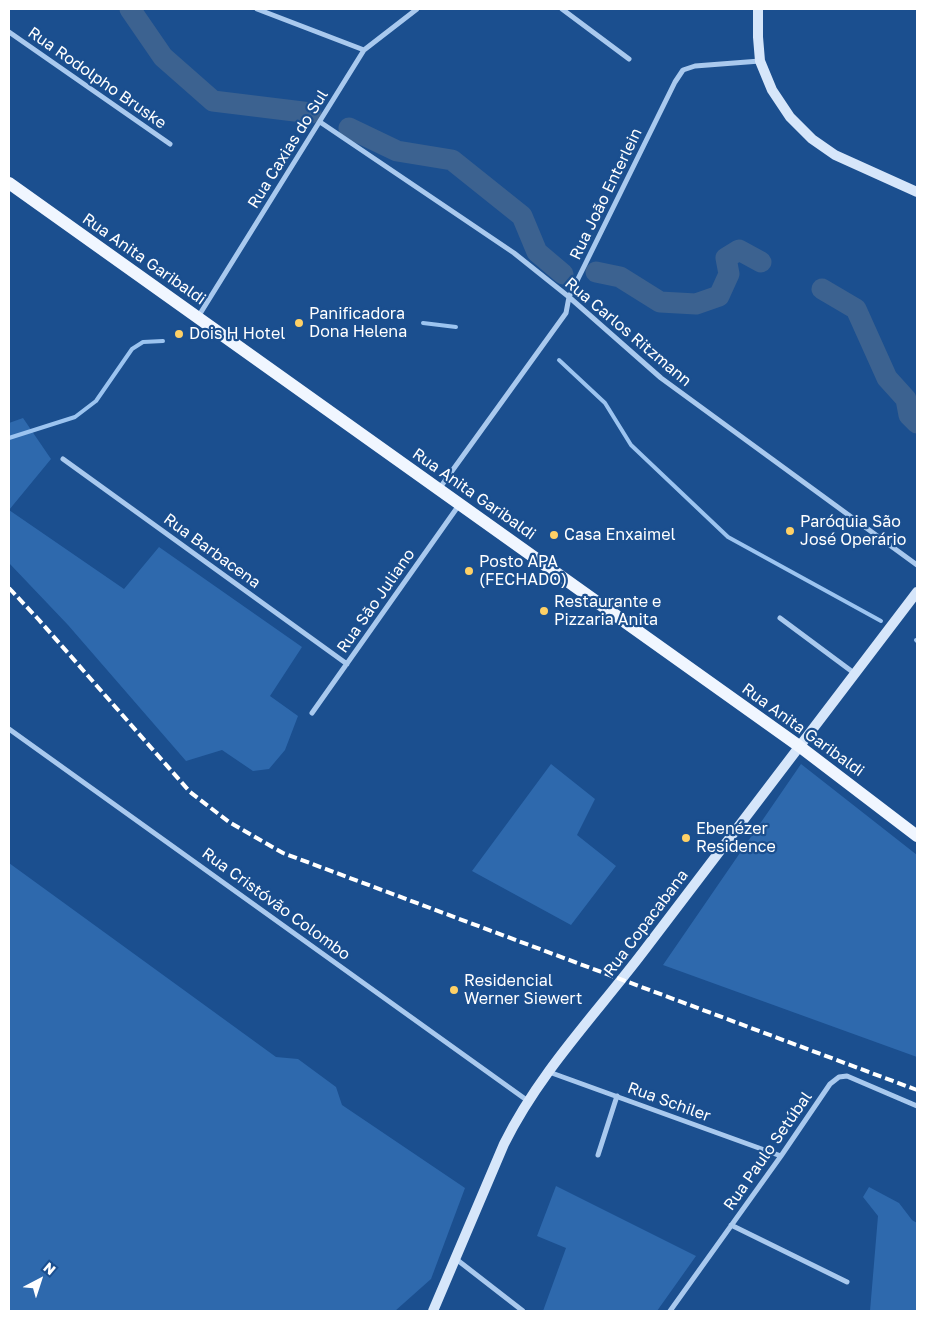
<!DOCTYPE html>
<meta charset="utf-8">
<style>
body{margin:0}
#map{position:relative;width:926px;height:1320px;overflow:hidden;background:#1b4f8f;font-family:"Golos Text",sans-serif}
canvas{display:block}
.frame{position:absolute;inset:0;border:10px solid #fff;pointer-events:none}
.north{position:absolute;left:15px;top:1255px;width:50px;height:50px;-webkit-text-stroke:4px #1b4f8f;paint-order:stroke;rotate:40deg;font-size:14px;font-weight:700;line-height:20px;text-align:center;color:#fff}
.north::after{content:'';display:block;margin:auto;width:18px;height:22px;background:#fff;clip-path:polygon(50% 0,100% 100%,50% 72%,0 100%)}
</style>
<div id="map">
<canvas width="926" height="1320"></canvas>
<div class="frame"></div>
<div class="north">N</div>
</div>
<script>
const g = document.querySelector('canvas').getContext('2d');
g.lineJoin = 'round';
function paint(path, color) { g.fillStyle = color; g.fill(path, 'evenodd'); }
function stroke(path, color, width, dash) { g.strokeStyle = color; g.lineWidth = width; g.lineCap = dash ? 'butt' : 'round'; g.setLineDash(dash || []); g.stroke(path); }
function drawText(font, color, halo, rows, align = 'center') {
  g.font = font + ' "Golos Text",sans-serif'; g.lineWidth = 4.5; g.setLineDash([]); g.textBaseline = 'middle'; g.strokeStyle = halo; g.fillStyle = color; for (const [text, x, y, turn = 0] of rows) {
    g.save(); g.translate(x, y); g.rotate((+turn || 0) * Math.PI / 180); g.textAlign = isNaN(turn) ? turn : align; if (halo) g.strokeText(text, 0, 0); g.fillText(text, 0, 0); g.restore();
  }
}
const green = new Path2D(`
 M 23,418 L 51,459 L 9,510 L 124,589 L 159,547 L 302,647 L 270,696 L 298,716 L 285,750 L 269,769 L 253,771 L 222,750 L 186,761 L 68,625 L 9,563 L 9,423 Z
 M 551,764 L 595,799 L 577,835 L 616,866 L 571,925 L 472,871 Z
 M 801,764 L 917,855 L 917,1057 L 663,965 Z
 M 9,863 L 276,1057 L 298,1059 L 336,1087 L 342,1105 L 465,1188 L 431,1279 L 395,1311 L 9,1311 Z
 M 556,1186 L 696,1256 L 657,1311 L 543,1311 L 566,1248 L 537,1236 Z
 M 869,1187 L 899,1203 L 912,1220 L 917,1223 L 917,1311 L 870,1311 L 878,1216 L 863,1197 Z`);
const stream = new Path2D(`
 M 423,323 L 456,327
 M 559,360 L 605,403 L 631,445 L 728,537 L 881,621
 M 9,438 L 75,417 L 96,401 L 132,349 L 143,342 L 163,341
 M 916,640 L 917,641`);
const river = new Path2D(`
 M 130,9 L 163,57 L 213,101 L 311,113
 M 349,128 L 397,151 L 452,160 L 522,216 L 537,252 L 563,274
 M 596,272 L 620,277 L 660,302 L 696,304 L 719,296 L 729,274 L 726,258 L 739,250 L 761,262
 M 822,289 L 856,309 L 887,378 L 906,399 L 909,415 L 917,423`);
const street = new Path2D(`
 M 257,9 L 364,50
 M 562,9 L 629,59
 M 9,32 L 170,144
 M 320,122 L 514,253 L 569,297 L 661,378 L 917,565
 M 198,317 L 364,50 L 417,9
 M 63,459 L 347,664
 M 439,489 L 566,313 L 569,297 L 675,82 L 683,70 L 695,66 L 760,61
 M 780,618 L 854,673
 M 312,713 L 459,505
 M 9,729 L 528,1101
 M 549,1072 L 781,1156
 M 598,1155 L 617,1096
 M 731,1225 L 847,1282
 M 456,1259 L 523,1311
 M 670,1311 L 781,1156 L 830,1084 L 839,1077 L 847,1076 L 917,1106`);
const secondary = new Path2D(`
 M 758,9 L 758,37 L 760,61 L 772,90 L 790,117 L 812,139 L 835,155 L 917,192
 M 433,1311 L 504,1144 C 539,1073 595,1015 643,952 C 734,832 825,712 917,592`);
const primary = new Path2D(`
 M 9,183 L 799,746 L 917,836`);
const rail = new Path2D(`
 M 9,588 L 39,620 L 190,792 L 229,822 L 283,853 L 917,1090`);
const markers = [
 [299,323,5,"#ffd166"],
 [179,334,5,"#ffd166"],
 [790,531,5,"#ffd166"],
 [554,535,5,"#ffd166"],
 [469,571,5,"#ffd166"],
 [544,611,5,"#ffd166"],
 [686,838,5,"#ffd166"],
 [454,990,5,"#ffd166"]
];
const streetNames = [
 ["Rua Rodolpho Bruske",97,78,35],
 ["Rua Caxias do Sul",288,149,-58],
 ["Rua João Enterlein",606,194,-64],
 ["Rua Anita Garibaldi",144,259,35],
 ["Rua Carlos Ritzmann",628,332,40],
 ["Rua Anita Garibaldi",474,494,35],
 ["Rua Barbacena",212,551,36],
 ["Rua São Juliano",376,601,-55],
 ["Rua Anita Garibaldi",803,730,36],
 ["Rua Cristóvão Colombo",276,904,36],
 ["Rua Copacabana",646,923,-53],
 ["Rua Schiler",669,1102,20],
 ["Rua Paulo Setúbal",768,1151,-55]
];
const poiNames = [
 ["Panificadora",309,314],
 ["Dona Helena",309,332],
 ["Dois H Hotel",189,334],
 ["Paróquia São",800,522],
 ["José Operário",800,540],
 ["Casa Enxaimel",564,535],
 ["Posto APA",479,562],
 ["(FECHADO)",479,580],
 ["Restaurante e",554,602],
 ["Pizzaria Anita",554,620],
 ["Ebenézer",696,829],
 ["Residence",696,847],
 ["Residencial",464,981],
 ["Werner Siewert",464,999]
];
paint(green, '#2e69ad');
stroke(stream, '#9cc4f0', 4);
stroke(river, '#3c6290', 21);
stroke(street, '#a9c9ee', 5);
stroke(secondary, '#d6e6fa', 10);
stroke(primary, '#f0f6ff', 12);
stroke(rail, '#fff', 4, [9, 4]);
for (const [x, y, r, color] of markers) { const dot = new Path2D(); dot.arc(x, y, r, 0, 2 * Math.PI); g.fillStyle = color; g.fill(dot); stroke(dot, '#1b4f8f', 2); }
drawText('16px', '#fff', '#1b4f8f', streetNames);
drawText('16px', '#fff', '#1b4f8f', poiNames, 'left');
</script>
